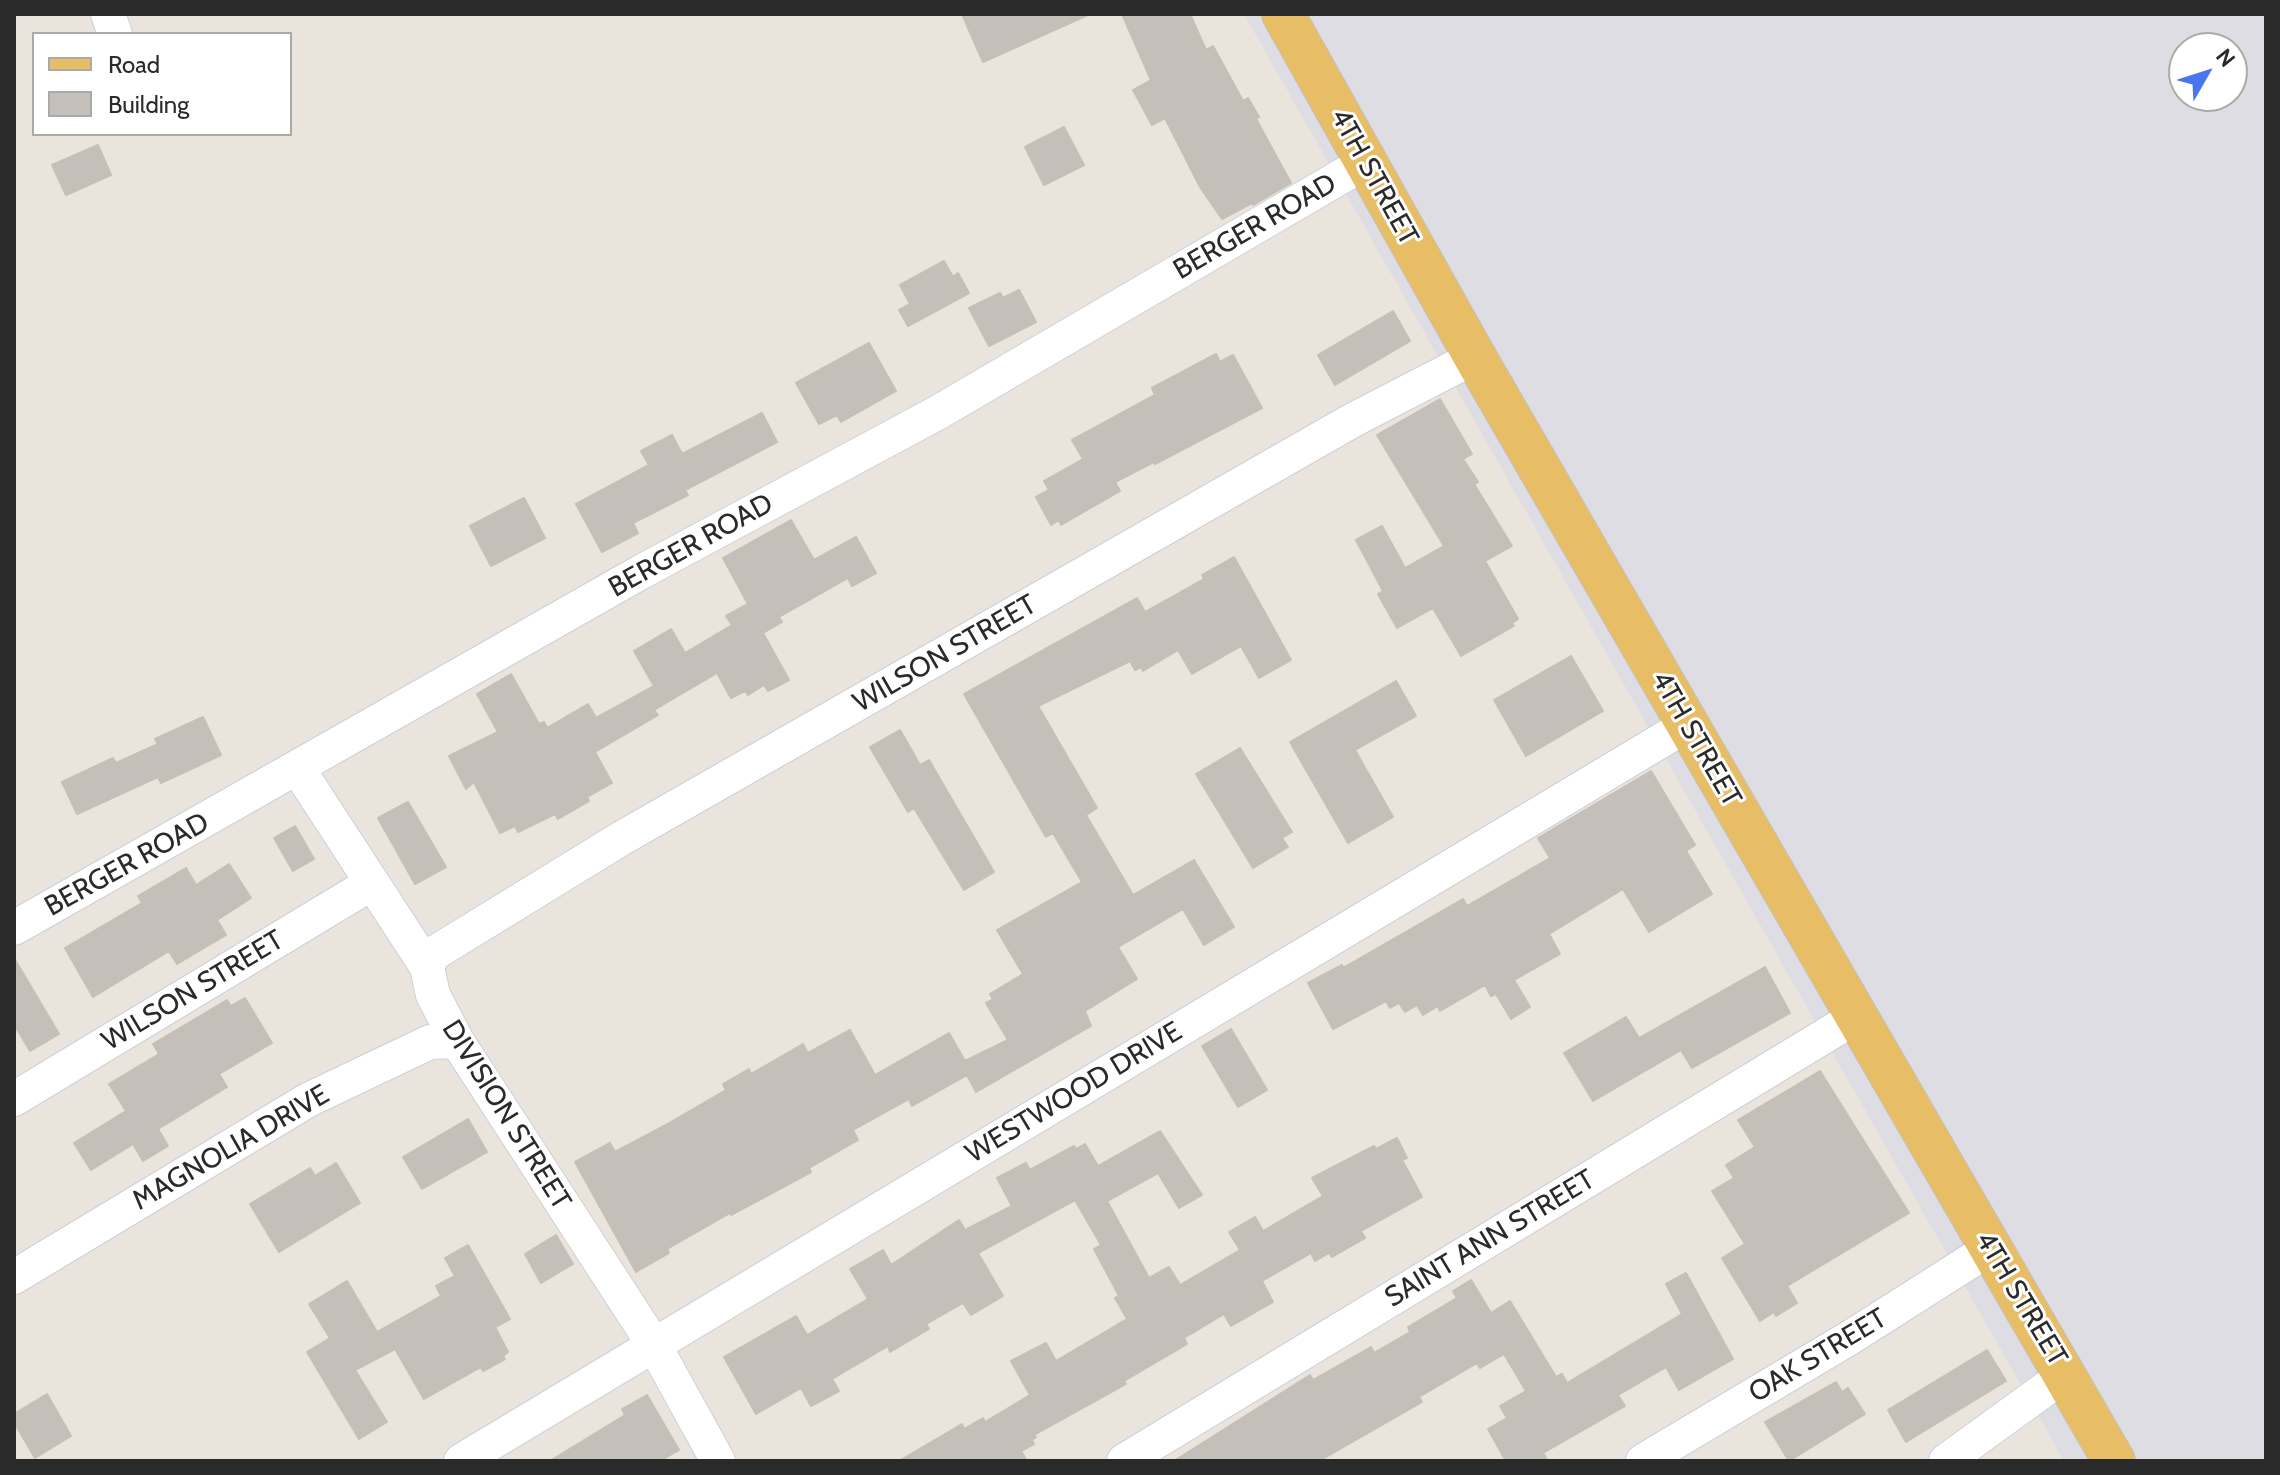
<!DOCTYPE html>
<style>
body{margin:0}
#map{position:relative;width:2280px;height:1475px;overflow:hidden;background:#ebe4dd;font-family:Cabin,sans-serif}
canvas{display:block}
.frame{position:absolute;inset:0;border:16px solid #2a2a2a;pointer-events:none}
.legend{position:absolute;left:32px;top:32px;width:260px;height:104px;box-sizing:border-box;background:#fff;border:2px solid #aaa;margin:0;padding:10px 14px;list-style:none;font-size:24px;color:#2a2a2a}
.legend li{display:flex;align-items:center;gap:16px;height:40px}
.legend b{width:40px;border:2px solid #aaa}
.north{position:absolute;left:2168px;top:32px;width:80px;height:80px;box-sizing:border-box;background:#fff;border:2px solid #aaa;border-radius:50%;rotate:51deg;font-size:22px;font-weight:700;line-height:32px;text-align:center;color:#2a2a2a}
.north::after{content:'';display:block;margin:auto;width:28px;height:36px;background:#4776ee;clip-path:polygon(50% 0,100% 100%,50% 72%,0 100%)}
</style>
<div id="map">
<canvas width="2280" height="1475"></canvas>
<div class="frame"></div>
<ul class="legend">
<li><b style="height:10px;background:#e7bd66"></b>Road</li>
<li><b style="height:22px;background:#c4bfb8"></b>Building</li>
</ul>
<div class="north">N</div>
</div>
<script>
const g = document.querySelector('canvas').getContext('2d');
g.lineJoin = 'round';
function paint(path, color) { g.fillStyle = color; g.fill(path, 'evenodd'); }
function stroke(path, color, width, dash) { g.strokeStyle = color; g.lineWidth = width; g.lineCap = dash ? 'butt' : 'round'; g.setLineDash(dash || []); g.stroke(path); }
function drawText(font, color, halo, rows, align = 'center') {
  g.font = font + ' Cabin,sans-serif'; g.lineWidth = 6; g.setLineDash([]); g.textBaseline = 'middle'; g.strokeStyle = halo; g.fillStyle = color; for (const [text, x, y, turn = 0] of rows) {
    g.save(); g.translate(x, y); g.rotate((+turn || 0) * Math.PI / 180); g.textAlign = isNaN(turn) ? turn : align; if (halo) g.strokeText(text, 0, 0); g.fillText(text, 0, 0); g.restore();
  }
}
const industrial = new Path2D(`
 M 1244,14 L 2266,14 L 2266,1461 L 2064,1461 ZM 2184,48 L 2232,48 L 2232,96 L 2184,96 Z`);
const building = new Path2D(`
 M 962,14 L 1090,14 L 983,62 Z
 M 1122,14 L 1190,14 L 1206,50 L 1213,46 L 1243,101 L 1248,98 L 1259,117 L 1256,119 L 1291,183 L 1253,205 L 1252,203 L 1222,219 L 1200,187 L 1165,118 L 1152,125 L 1133,90 L 1151,80 Z
 M 1064,127 L 1084,165 L 1044,185 L 1025,147 Z
 M 98,145 L 111,175 L 66,195 L 52,165 Z
 M 944,261 L 953,277 L 958,273 L 969,293 L 908,326 L 899,310 L 910,304 L 900,285 Z
 M 1019,290 L 1036,322 L 989,346 L 969,308 L 1000,293 L 1003,298 Z
 M 1393,311 L 1410,341 L 1335,385 L 1318,355 Z
 M 869,343 L 896,391 L 841,422 L 837,415 L 819,424 L 796,383 Z
 M 1216,354 L 1220,362 L 1233,355 L 1262,408 L 1155,464 L 1154,462 L 1115,482 L 1120,491 L 1061,525 L 1059,520 L 1051,525 L 1036,497 L 1049,490 L 1044,481 L 1083,459 L 1072,440 L 1155,395 L 1152,388 Z
 M 1440,399 L 1472,454 L 1463,459 L 1478,482 L 1474,484 L 1512,546 L 1485,561 L 1518,619 L 1512,623 L 1514,626 L 1461,656 L 1433,608 L 1397,628 L 1378,594 L 1383,591 L 1356,540 L 1382,526 L 1405,568 L 1444,546 L 1377,435 Z
 M 762,413 L 777,442 L 685,490 L 688,495 L 633,523 L 638,533 L 602,552 L 576,504 L 649,465 L 641,451 L 672,435 L 682,454 Z
 M 524,498 L 545,538 L 491,566 L 470,526 Z
 M 791,520 L 814,560 L 856,537 L 876,573 L 852,586 L 848,578 L 779,617 L 782,622 L 763,633 L 789,680 L 768,691 L 764,685 L 748,695 L 745,691 L 731,698 L 717,673 L 654,710 L 658,715 L 595,752 L 612,783 L 587,797 L 589,801 L 558,819 L 555,814 L 518,832 L 515,826 L 500,833 L 474,782 L 466,789 L 449,756 L 498,732 L 477,694 L 511,674 L 539,724 L 544,722 L 547,728 L 588,704 L 596,718 L 654,686 L 634,651 L 671,629 L 685,653 L 732,625 L 726,616 L 748,604 L 723,558 Z
 M 1234,557 L 1291,660 L 1259,678 L 1241,646 L 1192,674 L 1178,650 L 1143,671 L 1141,667 L 1135,670 L 1130,661 L 1038,706 L 1097,808 L 1086,815 L 1133,895 L 1194,860 L 1234,927 L 1204,945 L 1183,909 L 1118,947 L 1137,979 L 1085,1011 L 1091,1026 L 976,1092 L 967,1075 L 912,1106 L 909,1099 L 853,1130 L 858,1140 L 809,1168 L 811,1172 L 731,1215 L 730,1213 L 667,1249 L 669,1253 L 636,1272 L 575,1162 L 610,1143 L 615,1152 L 664,1126 L 726,1090 L 723,1084 L 749,1069 L 751,1074 L 803,1044 L 808,1053 L 850,1030 L 875,1075 L 949,1033 L 965,1061 L 1008,1040 L 986,1003 L 993,999 L 990,994 L 1023,974 L 997,930 L 1082,882 L 1053,833 L 1046,837 L 964,694 L 1137,598 L 1145,612 L 1204,579 L 1202,575 Z
 M 1571,656 L 1603,711 L 1526,756 L 1494,700 Z
 M 1396,681 L 1416,716 L 1355,750 L 1393,817 L 1348,843 L 1290,742 Z
 M 203,717 L 221,755 L 161,783 L 158,777 L 77,814 L 62,782 L 113,758 L 116,763 L 158,744 L 155,739 Z
 M 900,730 L 920,765 L 929,760 L 994,872 L 964,890 L 914,808 L 908,812 L 870,747 Z
 M 1240,748 L 1292,832 L 1282,838 L 1288,847 L 1253,868 L 1196,774 Z
 M 1651,771 L 1695,845 L 1686,851 L 1712,894 L 1649,932 L 1623,889 L 1549,934 L 1560,954 L 1514,980 L 1530,1007 L 1511,1019 L 1496,994 L 1491,996 L 1485,985 L 1440,1011 L 1438,1006 L 1423,1015 L 1417,1005 L 1405,1012 L 1399,1003 L 1390,1008 L 1386,1001 L 1333,1029 L 1308,983 L 1342,965 L 1343,968 L 1463,899 L 1467,906 L 1550,858 L 1538,838 Z
 M 408,802 L 446,867 L 415,884 L 378,818 Z
 M 295,826 L 314,859 L 293,871 L 274,838 Z
 M 229,864 L 251,898 L 217,920 L 226,935 L 177,964 L 169,951 L 93,997 L 65,948 L 142,903 L 138,896 L 186,868 L 196,885 Z
 M 14,958 L 59,1034 L 30,1051 L 14,1024 Z
 M 1765,967 L 1790,1013 L 1692,1068 L 1681,1050 L 1593,1101 L 1564,1053 L 1626,1017 L 1639,1038 Z
 M 245,998 L 272,1043 L 219,1074 L 227,1087 L 158,1129 L 168,1146 L 143,1161 L 133,1144 L 91,1170 L 74,1143 L 126,1111 L 109,1084 L 159,1054 L 153,1044 L 227,1000 L 231,1006 Z
 M 1231,1029 L 1267,1090 L 1238,1107 L 1202,1046 Z
 M 1820,1071 L 1909,1213 L 1787,1286 L 1797,1303 L 1776,1316 L 1774,1312 L 1760,1321 L 1722,1258 L 1745,1244 L 1712,1191 L 1734,1178 L 1726,1165 L 1755,1147 L 1738,1120 Z
 M 468,1119 L 487,1152 L 422,1189 L 403,1157 Z
 M 1160,1131 L 1202,1195 L 1179,1208 L 1158,1173 L 1107,1201 L 1149,1278 L 1169,1267 L 1180,1285 L 1240,1250 L 1229,1232 L 1255,1217 L 1263,1231 L 1323,1196 L 1312,1178 L 1374,1146 L 1376,1149 L 1397,1138 L 1407,1158 L 1402,1160 L 1422,1197 L 1361,1231 L 1365,1238 L 1332,1257 L 1329,1253 L 1315,1261 L 1311,1253 L 1262,1281 L 1273,1302 L 1231,1326 L 1224,1314 L 1184,1338 L 1187,1344 L 1124,1381 L 1126,1384 L 1034,1435 L 1036,1437 L 1032,1440 L 1034,1444 L 1021,1451 L 1027,1461 L 899,1461 L 962,1424 L 964,1429 L 983,1418 L 985,1422 L 1030,1395 L 1011,1361 L 1046,1343 L 1056,1361 L 1127,1319 L 1115,1298 L 1119,1296 L 1094,1249 L 1101,1245 L 1075,1200 L 978,1253 L 1003,1296 L 971,1315 L 963,1303 L 926,1324 L 929,1329 L 890,1352 L 888,1346 L 832,1379 L 839,1391 L 811,1406 L 801,1388 L 756,1414 L 724,1357 L 796,1316 L 807,1335 L 868,1299 L 850,1269 L 883,1250 L 891,1265 L 959,1220 L 965,1230 L 1012,1206 L 997,1178 L 1026,1163 L 1030,1170 L 1074,1146 L 1076,1149 L 1085,1144 L 1098,1166 Z
 M 336,1163 L 360,1203 L 279,1252 L 250,1204 L 310,1168 L 315,1176 Z
 M 556,1235 L 573,1264 L 541,1283 L 525,1254 Z
 M 468,1245 L 510,1319 L 495,1327 L 508,1352 L 503,1356 L 505,1359 L 483,1371 L 481,1367 L 424,1399 L 395,1349 L 355,1370 L 387,1422 L 359,1439 L 307,1352 L 330,1338 L 309,1304 L 347,1281 L 377,1332 L 441,1296 L 436,1286 L 455,1276 L 445,1258 Z
 M 1686,1273 L 1733,1359 L 1679,1390 L 1666,1367 L 1618,1395 L 1625,1406 L 1543,1453 L 1548,1461 L 1506,1461 L 1488,1429 L 1507,1418 L 1500,1406 L 1526,1391 L 1504,1354 L 1480,1368 L 1477,1363 L 1419,1397 L 1422,1402 L 1319,1461 L 1174,1461 L 1310,1375 L 1313,1380 L 1371,1347 L 1374,1353 L 1410,1332 L 1408,1327 L 1457,1298 L 1453,1291 L 1471,1280 L 1491,1313 L 1510,1301 L 1556,1377 L 1562,1374 L 1567,1383 L 1682,1314 L 1666,1284 Z
 M 1987,1350 L 2006,1381 L 1906,1442 L 1888,1410 Z
 M 1836,1382 L 1842,1392 L 1848,1388 L 1865,1414 L 1789,1461 L 1765,1422 Z
 M 47,1394 L 71,1436 L 35,1458 L 14,1422 L 14,1414 Z
 M 647,1395 L 679,1450 L 660,1461 L 550,1461 L 625,1415 L 622,1409 Z`);
const minor = new Path2D(`
 M 108,14 L 115,34
 M 298,769 L 427,967 L 433,995 L 457,1041 L 654,1345 L 718,1461
 M 14,928 L 641,572 L 937,413 L 1366,162
 M 427,967 L 433,954 L 622,838 L 1353,420 L 1475,357
 M 14,1099 L 372,883
 M 14,1277 L 308,1100 L 430,1042 L 457,1041
 M 461,1461 L 1687,725
 M 1124,1461 L 1856,1017
 M 1643,1461 L 1851,1337 L 1991,1248
 M 1946,1461 L 2066,1374`);
const major = new Path2D(`
 M 1283,14 L 1475,357 L 2114,1461`);
const streetNames = [
 ["4TH STREET",1374,177,61],
 ["BERGER ROAD",1255,227,-30],
 ["BERGER ROAD",691,546,-29],
 ["WILSON STREET",945,654,-30],
 ["4TH STREET",1696,739,60],
 ["BERGER ROAD",127,865,-29],
 ["WILSON STREET",193,991,-31],
 ["WESTWOOD DRIVE",1074,1093,-31],
 ["DIVISION STREET",506,1115,58],
 ["MAGNOLIA DRIVE",231,1148,-30],
 ["SAINT ANN STREET",1490,1239,-31],
 ["4TH STREET",2021,1299,59],
 ["OAK STREET",1818,1356,-31]
];
paint(industrial, '#dedde4');
paint(building, '#c4bfb8');
stroke(building, '#c6bfb7', 2);
stroke(minor, '#cbd0db', 36);
stroke(major, '#c3c3c3', 44);
stroke(minor, '#fff', 34);
stroke(major, '#e7bd66', 42);
drawText('28px', '#2a2a2a', '#fff', streetNames);
</script>
